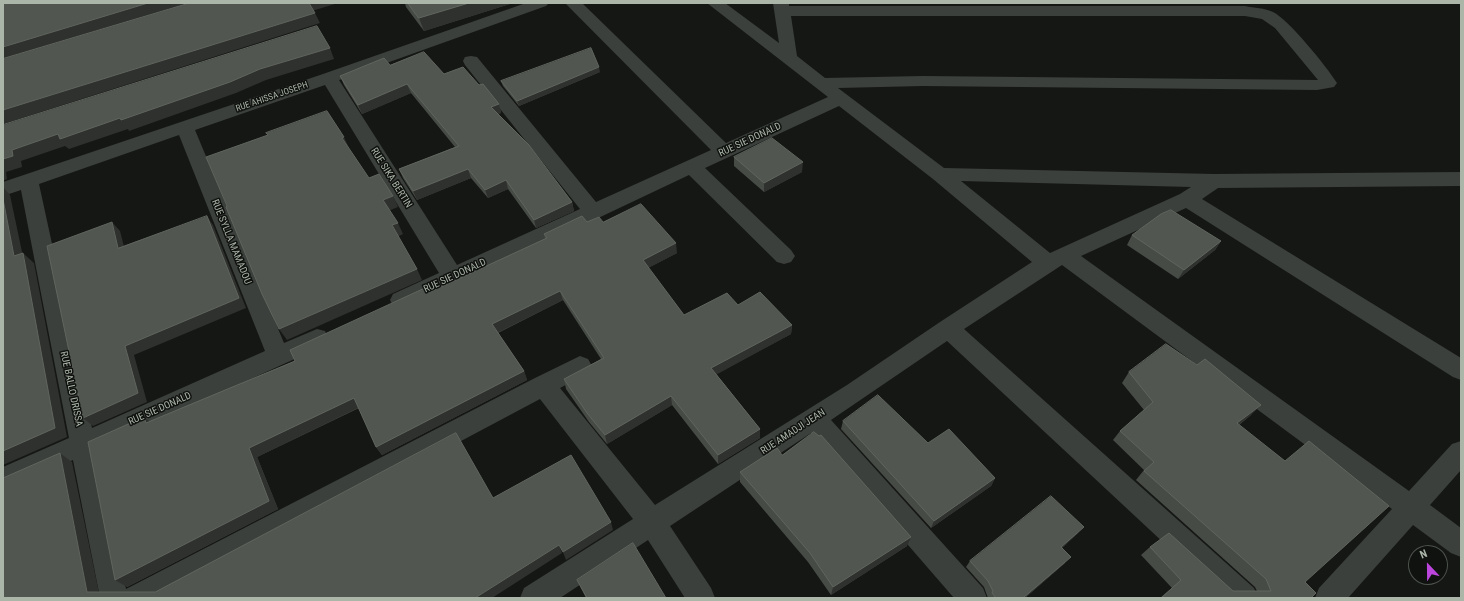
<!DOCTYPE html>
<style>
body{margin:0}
#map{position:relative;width:1464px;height:601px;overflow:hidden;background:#151715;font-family:"Roboto Condensed",sans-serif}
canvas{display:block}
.frame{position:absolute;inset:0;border:4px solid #abb5a8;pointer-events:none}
.north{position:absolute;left:1408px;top:545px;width:40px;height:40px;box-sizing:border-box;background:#101210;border:1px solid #4e534d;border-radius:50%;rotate:338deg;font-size:11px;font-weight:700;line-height:16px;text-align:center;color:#abb5a8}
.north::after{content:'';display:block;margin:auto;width:14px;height:18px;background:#bc46dd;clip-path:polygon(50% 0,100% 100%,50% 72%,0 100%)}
</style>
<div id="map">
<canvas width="1464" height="601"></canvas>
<div class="frame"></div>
<div class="north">N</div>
</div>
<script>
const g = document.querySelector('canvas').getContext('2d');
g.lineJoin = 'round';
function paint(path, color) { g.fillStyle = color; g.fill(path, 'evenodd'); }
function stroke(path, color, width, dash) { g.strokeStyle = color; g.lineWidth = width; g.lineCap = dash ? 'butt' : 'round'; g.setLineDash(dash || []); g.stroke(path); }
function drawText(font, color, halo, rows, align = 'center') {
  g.font = font + ' "Roboto Condensed",sans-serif'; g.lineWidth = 3; g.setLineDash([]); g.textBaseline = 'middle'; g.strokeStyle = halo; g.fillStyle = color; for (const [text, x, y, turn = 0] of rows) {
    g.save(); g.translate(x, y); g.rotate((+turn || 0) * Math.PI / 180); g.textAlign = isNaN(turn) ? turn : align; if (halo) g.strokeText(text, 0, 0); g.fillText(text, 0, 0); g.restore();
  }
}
const minor = new Path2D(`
 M 526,3 L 549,3 L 546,6 L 339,80 L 457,265 L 580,209 L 465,65 L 463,61 L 465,57 L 471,56 L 477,57 L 596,202 L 711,150 L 565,3 L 582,3 L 726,143 L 828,97 L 707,3 L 725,3 L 779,43 L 773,3 L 789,3 L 789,6 L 1245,6 C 1254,8 1265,8 1273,12 C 1288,19 1327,67 1337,83 L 1334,87 L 1317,90 L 923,86 L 838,88 L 944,168 L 1214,174 L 1461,172 L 1461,186 L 1218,188 L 1202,199 L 1461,358 L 1461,380 L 1453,377 L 1186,208 L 1081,256 L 1409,491 L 1452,444 L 1461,441 L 1461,470 L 1430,505 L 1461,528 L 1461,557 L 1451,553 L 1413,525 L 1348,598 L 1315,598 L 1319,588 L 1392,509 L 1062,265 L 964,329 L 1254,588 L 1258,598 L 1223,598 L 947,341 L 831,420 L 983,588 L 987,598 L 954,598 L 811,433 L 670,526 L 711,588 L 715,598 L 685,598 L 648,540 L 560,598 L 520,598 L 524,588 L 633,519 L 540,399 L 166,598 L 100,598 L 73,460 L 3,492 L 3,467 L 69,438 L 21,190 L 3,196 L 3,182 L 323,74 ZM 791,16 L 1245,16 L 1262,19 L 1275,28 L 1318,80 L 923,76 L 825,78 L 797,56 ZM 325,85 L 439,273 L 393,294 L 390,300 L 393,306 L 401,309 L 461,283 L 689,175 L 777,262 L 784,264 L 791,262 L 795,256 L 791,250 L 705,168 L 839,106 L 933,179 L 1032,262 L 940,322 L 847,385 L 655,505 L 560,388 L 588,373 L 592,366 L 588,359 L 580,356 L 535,378 L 126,589 L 96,450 L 325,345 L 328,338 L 325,331 L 317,329 L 284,343 L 195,130 ZM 179,135 L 265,351 L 92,428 L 39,184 ZM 961,181 L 1191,187 L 1180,194 L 1050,253 Z`);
const wall = new Path2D(`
 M 405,3 L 513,3 L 424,31 L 406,7 Z
 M 390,65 L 444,74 L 479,85 L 499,104 L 501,113 L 498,114 L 572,202 L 574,211 L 536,228 L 508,189 L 488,198 L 471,178 L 417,200 L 403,178 L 399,169 L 455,147 L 411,93 L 362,114 L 344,85 L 340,76 Z
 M 600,72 L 519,106 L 503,86 L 501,81 Z
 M 734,157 L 802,172 L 764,192 L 734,166 Z
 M 587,222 L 603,222 L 677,253 L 648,268 L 684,315 L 738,305 L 792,325 L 791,334 L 716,374 L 760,429 L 760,438 L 718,464 L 672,405 L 607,444 L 589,422 L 566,389 L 564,379 L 601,359 L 563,300 L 498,333 L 524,371 L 527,380 L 382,455 L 376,447 L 359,408 L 257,457 L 278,509 L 127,587 L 149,421 L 295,361 L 430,292 L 545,239 L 544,234 Z
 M 1132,235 L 1221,241 L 1215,250 L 1178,279 L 1127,245 Z
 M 1129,372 L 1251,415 L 1239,425 L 1305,582 L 1311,598 L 1160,598 L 1172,588 L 1141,555 L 1150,547 L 1233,591 L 1257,591 L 1255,587 L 1136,480 L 1144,470 L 1113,440 L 1120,431 L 1144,410 L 1122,383 Z
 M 843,421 L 928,443 L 995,478 L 991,486 L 931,528 L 841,429 Z
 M 782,455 L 907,546 L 831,595 L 808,562 L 740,482 L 740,472 Z
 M 1078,533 L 1062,548 L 1065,563 L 1025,598 L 988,598 L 984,587 L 966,567 L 970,561 Z
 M 577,580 L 666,598 L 586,598 Z`);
const shadedWall = new Path2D(`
 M 148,3 L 189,3 L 3,60 L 3,47 Z
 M 308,3 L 338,3 L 312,11 Z
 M 469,3 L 513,3 L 424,31 L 419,18 Z
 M 315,13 L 320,23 L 3,124 L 3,110 Z
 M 330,48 L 334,59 L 266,80 L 236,93 L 129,131 L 128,129 L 69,149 L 65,146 L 21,161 L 22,167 L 6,172 L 7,179 L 3,181 L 3,159 L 12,150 L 58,134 L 260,69 Z
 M 599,67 L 600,72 L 519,106 L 517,101 Z
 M 407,84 L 411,93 L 362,114 L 358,105 Z
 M 499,104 L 501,113 L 494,116 L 491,107 Z
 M 344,137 L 349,148 L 342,138 Z
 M 803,162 L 802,172 L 764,192 L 764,183 Z
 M 468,169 L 471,178 L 417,200 L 413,191 Z
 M 506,180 L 508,189 L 488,198 L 485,190 Z
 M 3,187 L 10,195 L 25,266 L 14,256 L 3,199 Z
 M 393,196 L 398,207 L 388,211 L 383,200 Z
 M 572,202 L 574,211 L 536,228 L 534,220 Z
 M 207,216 L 213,225 L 246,308 L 134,355 L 147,402 L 93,426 L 83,418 L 125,346 Z
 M 112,222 L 120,231 L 127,258 L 118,248 Z
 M 398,223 L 403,234 L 397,237 L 392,225 Z
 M 1221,241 L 1215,250 L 1178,279 L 1184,270 Z
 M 676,243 L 677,253 L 644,270 L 643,260 Z
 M 23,253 L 34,263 L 67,437 L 3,465 L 3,451 Z
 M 417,269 L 422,280 L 287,340 L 279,329 Z
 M 560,291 L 563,300 L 495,334 L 492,324 Z
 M 792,325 L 791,334 L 712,377 L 711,368 Z
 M 524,371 L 527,380 L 382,455 L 376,447 Z
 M 671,396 L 672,405 L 607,444 L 605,435 Z
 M 354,398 L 360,407 L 257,457 L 278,509 L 127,587 L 115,580 L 249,448 Z
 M 1261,405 L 1251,415 L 1228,433 L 1237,423 Z
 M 144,417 L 154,425 L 146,423 Z
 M 760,429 L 760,438 L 718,464 L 718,455 Z
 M 60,453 L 72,462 L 100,598 L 87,592 Z
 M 995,478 L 991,486 L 931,528 L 934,521 Z
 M 611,522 L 613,530 L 566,560 L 563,552 Z
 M 1084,527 L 1078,533 L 1056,554 L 1061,547 Z
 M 911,537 L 907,546 L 831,595 L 833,587 Z
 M 559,545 L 562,553 L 492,598 L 475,598 Z
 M 1071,557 L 1065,563 L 1025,598 L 1023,598 Z`);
const building = new Path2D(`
 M 3,3 L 148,3 L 3,47 Z
 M 190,3 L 309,3 L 315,13 L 3,110 L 3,59 Z
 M 408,3 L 469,3 L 419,18 Z
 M 317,26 L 330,48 L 260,69 L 230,82 L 121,120 L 120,118 L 60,139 L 58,134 L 12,150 L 13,156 L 3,159 L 3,125 Z
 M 591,48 L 599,67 L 517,101 L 501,81 Z
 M 424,52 L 444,74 L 463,67 L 479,85 L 483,84 L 499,104 L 491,107 L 529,145 L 572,202 L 534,220 L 506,180 L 485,190 L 468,169 L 413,191 L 399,169 L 459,146 L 407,84 L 358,105 L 340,76 L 384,58 L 390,65 Z
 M 327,111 L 344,137 L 342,138 L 369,178 L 379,174 L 393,196 L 383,200 L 398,223 L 392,225 L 417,269 L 279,329 L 262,294 L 226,207 L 227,206 L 206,157 L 268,135 L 266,133 Z
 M 772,138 L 803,162 L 764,183 L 734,157 Z
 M 3,199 L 14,256 L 23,253 L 55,428 L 3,451 Z
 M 641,204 L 676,243 L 643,260 L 684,315 L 727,293 L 738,305 L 760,292 L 792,325 L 711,368 L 760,429 L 718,455 L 671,396 L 605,435 L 587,413 L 564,379 L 604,358 L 560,291 L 492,324 L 524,371 L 376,447 L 354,398 L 249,448 L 269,501 L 115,580 L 88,442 L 144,417 L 146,423 L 295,361 L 290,350 L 427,287 L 430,292 L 547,238 L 544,234 L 582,216 L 587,222 L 599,217 L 603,222 Z
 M 1171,210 L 1221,241 L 1184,270 L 1132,235 L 1161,214 Z
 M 207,216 L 239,298 L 125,346 L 138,393 L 83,418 L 47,246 L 112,222 L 118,248 Z
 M 1166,344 L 1197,365 L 1205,359 L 1261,405 L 1237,423 L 1285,461 L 1309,441 L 1389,506 L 1305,582 L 1316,593 L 1311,598 L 1161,598 L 1181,580 L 1150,547 L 1169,533 L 1233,591 L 1271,591 L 1266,579 L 1144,471 L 1154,462 L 1120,431 L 1153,402 L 1129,372 Z
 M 878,395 L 928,443 L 949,429 L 995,478 L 934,521 L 843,421 Z
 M 814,432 L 819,436 L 821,435 L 911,537 L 833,587 L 810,553 L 740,472 L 777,448 L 782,455 Z
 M 456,433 L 493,498 L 571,455 L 611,522 L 563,552 L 559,545 L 475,598 L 3,598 L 3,478 L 60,453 L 87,592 L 155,592 Z
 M 1051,496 L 1084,527 L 1061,547 L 1071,557 L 1023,598 L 996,598 L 992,593 L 993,591 L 988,581 L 970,561 Z
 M 633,543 L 666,598 L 587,598 L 577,580 Z`);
const farStreetnames = [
 ["RUE AHISSA JOSEPH",272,97,-19]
];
const streetNames = [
 ["RUE SIE DONALD",750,140,-25],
 ["RUE SIKA BERTIN",391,178,58],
 ["RUE SYLLA MAMADOU",231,242,68],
 ["RUE SIE DONALD",455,276,-25],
 ["RUE BALLO DRISSA",71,389,78],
 ["RUE SIE DONALD",160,409,-24],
 ["RUE AMADJI JEAN",793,432,-33]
];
paint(minor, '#3c403c');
paint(wall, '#474b46');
paint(shadedWall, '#2f312e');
paint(building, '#525651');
stroke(building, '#60655e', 1);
drawText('9px', '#abb5a8', '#101210', farStreetnames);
drawText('10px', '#abb5a8', '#101210', streetNames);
</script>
